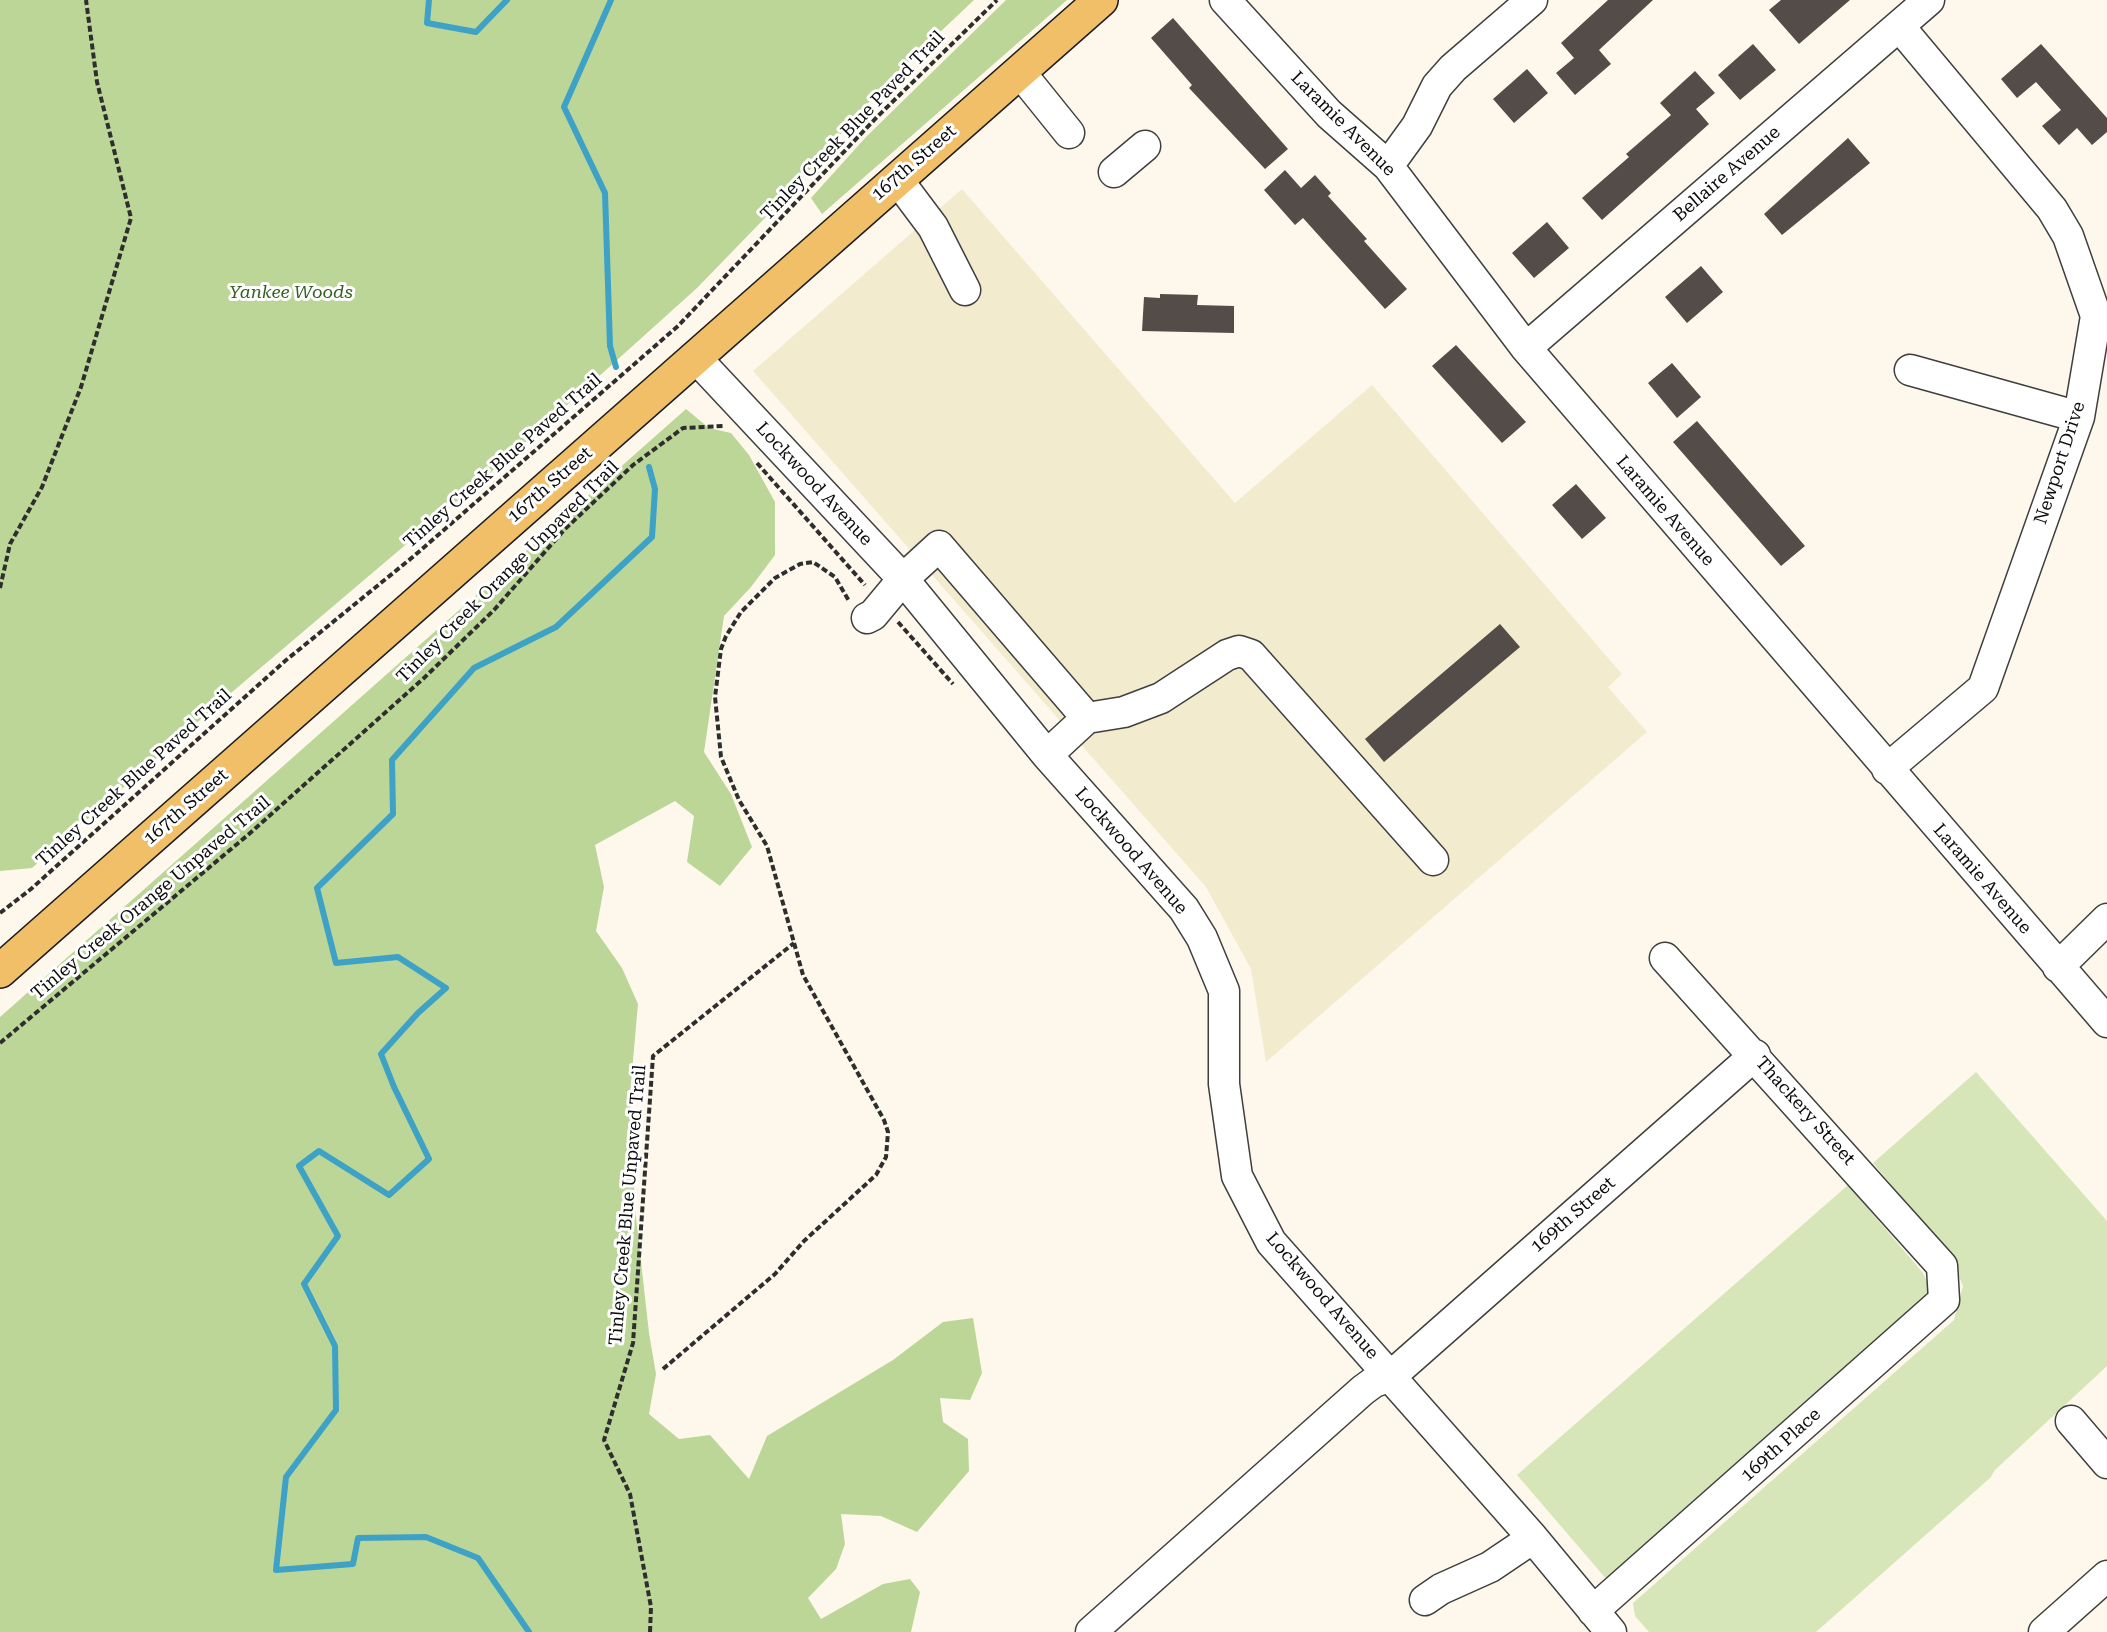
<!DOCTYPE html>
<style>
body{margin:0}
canvas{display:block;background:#fef8ec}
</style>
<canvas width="2107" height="1632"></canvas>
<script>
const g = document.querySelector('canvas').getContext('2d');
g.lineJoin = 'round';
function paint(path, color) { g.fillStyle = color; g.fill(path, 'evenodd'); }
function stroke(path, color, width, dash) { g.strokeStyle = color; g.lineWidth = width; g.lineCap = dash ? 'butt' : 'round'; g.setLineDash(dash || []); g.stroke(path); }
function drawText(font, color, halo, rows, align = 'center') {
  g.font = font + ' "Roboto Serif",serif'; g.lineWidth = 6; g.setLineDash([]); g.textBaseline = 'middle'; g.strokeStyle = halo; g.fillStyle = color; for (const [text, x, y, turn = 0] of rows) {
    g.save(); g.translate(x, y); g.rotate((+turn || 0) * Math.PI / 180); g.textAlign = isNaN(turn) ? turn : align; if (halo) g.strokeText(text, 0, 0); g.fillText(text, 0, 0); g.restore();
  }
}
const farmland = new Path2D(`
 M 962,189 L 1235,503 L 1372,385 L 1622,674 L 1608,687 L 1647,732 L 1266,1062 L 1251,969 L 1206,887 L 753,371 Z`);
const green = new Path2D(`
 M 1976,1072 L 2107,1221 L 2107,1366 L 1995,1470 L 1990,1478 L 1816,1632 L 1649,1632 L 1635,1616 L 1633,1603 L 1954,1320 L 1963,1286 L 1949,1253 L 1873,1163 Z
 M 1848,1185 L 1923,1273 L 1929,1285 L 1926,1302 L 1608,1581 L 1517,1475 Z`);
const forest = new Path2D(`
 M 0,0 L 974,0 L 882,87 L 792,190 L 697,288 L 516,451 L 218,704 L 32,868 L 0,871 Z
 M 1006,0 L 1067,0 L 822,214 L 811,198 L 866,137 Z
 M 686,409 L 709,428 L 731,433 L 749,455 L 775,502 L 775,555 L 751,587 L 724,616 L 704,752 L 731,794 L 752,847 L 720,886 L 687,862 L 694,816 L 675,801 L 595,845 L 604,887 L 596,931 L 622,968 L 638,1004 L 630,1094 L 635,1208 L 649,1333 L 656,1374 L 649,1414 L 679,1439 L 710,1435 L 749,1479 L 767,1436 L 893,1360 L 943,1322 L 973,1318 L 982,1373 L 970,1400 L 940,1398 L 943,1422 L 968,1439 L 969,1471 L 917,1532 L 881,1516 L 841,1514 L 845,1544 L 836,1569 L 808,1598 L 821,1619 L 883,1584 L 910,1579 L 920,1592 L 911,1632 L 0,1632 L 0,1017 Z`);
const stream = new Path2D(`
 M 429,0 L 427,23 L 476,32 L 507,0
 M 611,0 L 564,107 L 605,193 L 610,346 L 616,367
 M 529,1632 L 478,1558 L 426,1537 L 358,1538 L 353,1564 L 276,1570 L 286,1477 L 336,1410 L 335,1346 L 304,1284 L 338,1236 L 299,1166 L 319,1151 L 389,1195 L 429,1159 L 394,1087 L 381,1054 L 418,1013 L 446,988 L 398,957 L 336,963 L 317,888 L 393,814 L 392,760 L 474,668 L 556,627 L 652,537 L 655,489 L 649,467`);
const building = new Path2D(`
 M 1608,0 L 1653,0 L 1599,50 L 1611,64 L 1575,95 L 1556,73 L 1574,58 L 1561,43 Z
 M 1781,0 L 1850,0 L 1799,44 L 1769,10 Z
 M 1173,18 L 1288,149 L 1265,169 L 1189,88 L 1192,85 L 1151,38 Z
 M 1753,44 L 1776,70 L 1740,100 L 1718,75 Z
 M 2041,44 L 2107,118 L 2107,132 L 2092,145 L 2077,128 L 2059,145 L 2042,126 L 2061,110 L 2036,82 L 2017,98 L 2001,79 Z
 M 1527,69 L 1548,93 L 1514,123 L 1493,99 Z
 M 1695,71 L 1715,93 L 1696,109 L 1709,124 L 1602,220 L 1582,198 L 1629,157 L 1626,154 L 1671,115 L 1660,103 Z
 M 1848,138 L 1870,163 L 1782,235 L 1764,214 Z
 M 1285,170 L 1301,188 L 1315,175 L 1331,193 L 1328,196 L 1367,239 L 1364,241 L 1407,289 L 1385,309 L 1303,218 L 1295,225 L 1264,190 Z
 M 1547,222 L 1569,248 L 1534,278 L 1512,253 Z
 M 1701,266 L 1723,292 L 1687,323 L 1665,297 Z
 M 1160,294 L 1198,295 L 1197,305 L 1234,306 L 1234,333 L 1142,331 L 1144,297 L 1160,298 Z
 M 1456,345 L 1526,422 L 1502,443 L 1432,366 Z
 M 1672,363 L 1701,397 L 1677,418 L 1648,383 Z
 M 1697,421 L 1805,546 L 1781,566 L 1673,442 Z
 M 1576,484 L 1606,518 L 1582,539 L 1552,505 Z
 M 1500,624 L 1520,647 L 1384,762 L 1365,739 Z`);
const path = new Path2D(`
 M 757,463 L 865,585
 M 0,588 L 10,544 L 42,487 L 81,387 L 131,218 L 97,82 L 86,0
 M 898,622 L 953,684
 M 0,913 L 31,889 L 285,661 L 414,556 L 678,326 L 877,117 L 997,0
 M 0,1043 L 249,834 L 424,678 L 494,610 L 564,530 L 633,465 L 683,428 L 724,426
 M 663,1369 L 775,1274 L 804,1241 L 876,1175 L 886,1157 L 888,1132 L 884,1120 L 803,975 L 767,846 L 739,800 L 721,757 L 715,697 L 721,649 L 726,636 L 741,612 L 775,578 L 800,564 L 813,562 L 835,577 L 849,601
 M 650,1632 L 651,1607 L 630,1494 L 604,1440 L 633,1343 L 653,1056 L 794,943`);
const minor = new Path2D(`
 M 1225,0 L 1329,114 L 1388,166 L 1526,348 L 2107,1022
 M 1019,71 L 1069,133
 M 1388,166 L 1417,126 L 1437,86 L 1453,68 L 1532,0
 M 1114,172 L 1145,146
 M 897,179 L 933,227 L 965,290
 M 1526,348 L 1929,0
 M 695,357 L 903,579 L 1047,755 L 1184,909 L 1202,938 L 1224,991 L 1224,1084 L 1237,1176 L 1271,1242 L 1533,1538 L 1611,1632
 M 1910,370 L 2079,417
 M 867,618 L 873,615 L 903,579 L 939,546 L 1087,718 L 1047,755
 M 1087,718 L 1124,712 L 1161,698 L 1227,655 L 1239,651 L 1251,655 L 1433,860
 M 1887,769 L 1983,688 L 2079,417 L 2096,316 L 2068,236 L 2052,209 L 1899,26
 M 2058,967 L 2107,919
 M 2071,1421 L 2107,1463
 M 1425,1600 L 1441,1589 L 1490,1567 L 1533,1538
 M 1593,1611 L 1944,1300 L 1942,1266 L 1665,958
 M 1091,1632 L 1363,1390 L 1374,1382 L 1391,1376 L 1755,1055
 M 2044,1632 L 2107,1576`);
const major = new Path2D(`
 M 0,971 L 1101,0`);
const streetNames = [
 ["Laramie Avenue",1343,124,45],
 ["Tinley Creek Blue Paved Trail",853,126,-46],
 ["167th Street",914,163,-41],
 ["Bellaire Avenue",1727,174,-41],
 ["Tinley Creek Blue Paved Trail",503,461,-41],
 ["Newport Drive",2060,463,-72],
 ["Lockwood Avenue",814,484,47],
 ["167th Street",550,485,-41],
 ["Laramie Avenue",1665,511,49],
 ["Tinley Creek Orange Unpaved Trail",508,572,-45],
 ["Tinley Creek Blue Paved Trail",134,778,-42],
 ["167th Street",186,807,-41],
 ["Lockwood Avenue",1131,851,49],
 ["Laramie Avenue",1982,879,49],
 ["Tinley Creek Orange Unpaved Trail",151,898,-40],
 ["Thackery Street",1805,1111,48],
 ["Tinley Creek Blue Unpaved Trail",628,1205,-85],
 ["169th Street",1573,1215,-41],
 ["Lockwood Avenue",1322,1296,49],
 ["169th Place",1781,1445,-42]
];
const parkNames = [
 ["Yankee Woods",291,293]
];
paint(farmland, '#f2ebce');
paint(green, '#d6e6b8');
paint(forest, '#bcd698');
stroke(stream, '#3ea1c6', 6);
paint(building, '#544c49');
stroke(minor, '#3f3f3f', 33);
stroke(major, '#1d1d1d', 36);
stroke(path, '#2e2e2e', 4, [6, 3]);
stroke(minor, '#fff', 30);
stroke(major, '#f2bf69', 33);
drawText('18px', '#0c0c0c', '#fff', streetNames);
drawText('italic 18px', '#356020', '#fff', parkNames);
</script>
